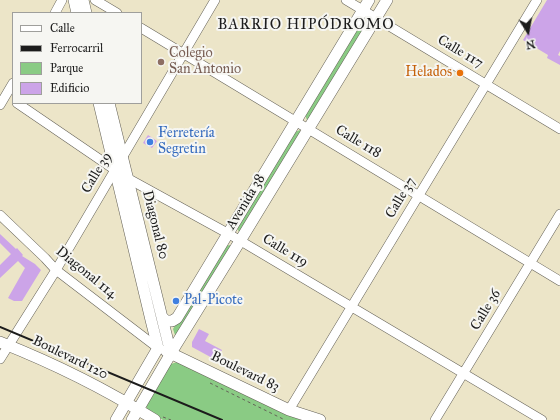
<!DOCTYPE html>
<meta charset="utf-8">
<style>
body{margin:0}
#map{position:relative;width:560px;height:420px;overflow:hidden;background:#ece5c8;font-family:"IM FELL Great Primer",serif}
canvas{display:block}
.legend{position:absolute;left:12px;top:12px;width:130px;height:92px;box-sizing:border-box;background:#f6f6f2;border:1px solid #9f9f9c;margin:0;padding:5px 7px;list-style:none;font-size:12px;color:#1c1c1c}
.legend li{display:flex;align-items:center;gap:8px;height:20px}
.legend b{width:20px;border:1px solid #9f9f9c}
.north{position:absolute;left:508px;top:12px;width:40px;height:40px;-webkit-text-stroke:3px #f6f6f2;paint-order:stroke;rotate:169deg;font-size:11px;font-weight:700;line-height:16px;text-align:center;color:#1c1c1c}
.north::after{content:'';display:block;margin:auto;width:14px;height:18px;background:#1c1c1c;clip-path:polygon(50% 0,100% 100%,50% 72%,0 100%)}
</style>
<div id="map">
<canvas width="560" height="420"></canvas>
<ul class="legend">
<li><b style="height:5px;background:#fff"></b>Calle</li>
<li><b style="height:5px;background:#1c1c1c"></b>Ferrocarril</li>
<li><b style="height:11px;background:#8acb84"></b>Parque</li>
<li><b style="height:11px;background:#cca4e8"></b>Edificio</li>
</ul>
<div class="north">N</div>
</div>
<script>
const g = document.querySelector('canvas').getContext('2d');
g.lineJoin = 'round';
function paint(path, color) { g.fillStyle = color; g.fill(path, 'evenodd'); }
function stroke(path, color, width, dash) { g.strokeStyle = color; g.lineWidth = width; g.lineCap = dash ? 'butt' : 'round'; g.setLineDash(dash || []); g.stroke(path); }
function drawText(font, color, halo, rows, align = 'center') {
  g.font = font + ' "IM FELL Great Primer",serif'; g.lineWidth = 4; g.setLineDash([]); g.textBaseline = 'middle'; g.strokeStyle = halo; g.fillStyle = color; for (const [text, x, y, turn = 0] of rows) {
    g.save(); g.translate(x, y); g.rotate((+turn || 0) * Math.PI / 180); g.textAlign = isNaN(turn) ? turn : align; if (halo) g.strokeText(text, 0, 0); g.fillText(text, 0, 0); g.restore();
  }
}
const green = new Path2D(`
 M 366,22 L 368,27 L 312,119 L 307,120 L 305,115 L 361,23 Z
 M 300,130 L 302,135 L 243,231 L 239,232 L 237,228 L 295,132 Z
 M 230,245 L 232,249 L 176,338 L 173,329 L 225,246 Z
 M 181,361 L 305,420 L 163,420 L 148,411 L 146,406 L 168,365 L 174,363 Z`);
const building = new Path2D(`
 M 547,0 L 560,0 L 560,51 L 558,55 L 560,56 L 560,65 L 547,58 L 548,55 L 523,40 Z
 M 148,135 L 157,141 L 152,148 L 143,143 Z
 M 0,234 L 16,249 L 17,248 L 23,255 L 22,256 L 35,264 L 41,270 L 22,301 L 14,301 L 8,298 L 25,268 L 18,261 L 0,278 L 0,265 L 11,254 L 0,243 Z
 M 199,329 L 209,334 L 205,341 L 222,350 L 216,360 L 192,347 L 192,342 Z`);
const path = new Path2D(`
 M 210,383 L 285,420
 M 163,417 L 171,420`);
const minor = new Path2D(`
 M 95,0 L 117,13
 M 346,0 L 560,129
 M 55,13 L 62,0
 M 141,28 L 560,281
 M 17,103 L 127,178 L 229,234 L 542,420
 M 0,105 L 13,83
 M 0,215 L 45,258 L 56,270 L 158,348
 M 0,359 L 56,270 L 215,0
 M 289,410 L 537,0
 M 435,420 L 560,214`);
const major = new Path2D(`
 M 74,0 L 77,13
 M 83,0 L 86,13
 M 99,103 L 151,320 L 158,348
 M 109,103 L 171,354
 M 162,317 L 166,321 L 172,321 L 177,318 L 369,0
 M 0,342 C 53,363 106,389 155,420
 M 166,351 L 289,410 L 320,420
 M 116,420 L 158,348
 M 132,420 L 177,343 L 240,241 L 387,0`);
const rail = new Path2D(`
 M 0,327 L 222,420`);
const markers = [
 [161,62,4,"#8d6e63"],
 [460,73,4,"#e8710a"],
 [150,142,4,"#3f7fe0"],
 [176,301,4,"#3f7fe0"]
];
const streetNames = [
 ["Calle 117",460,52,31],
 ["Calle 118",358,142,31],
 ["Calle 39",97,173,-59],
 ["Calle 37",401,198,-59],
 ["Avenida 38",246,202,-59],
 ["Diagonal 80",155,225,76],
 ["Calle 119",285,251,31],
 ["Diagonal 114",86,273,39],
 ["Calle 36",486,310,-59],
 ["Boulevard 120",70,358,26],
 ["Boulevard 83",245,372,26]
];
const educationNames = [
 ["Colegio",169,54],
 ["San Antonio",169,70]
];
const foodNames = [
 ["Helados",452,73]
];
const shopNames = [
 ["Ferretería",158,134],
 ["Segretin",158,150],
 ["Pal-Picote",184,301]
];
const neighbourhoodNames = [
 ["BARRIO HIPÓDROMO",306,25]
];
paint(green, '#8acb84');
paint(building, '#cca4e8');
stroke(minor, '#656258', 10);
stroke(major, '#656258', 12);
stroke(path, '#656258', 1, [3, 3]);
stroke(minor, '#fff', 9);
stroke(major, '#fff', 11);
stroke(rail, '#1c1c1c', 2);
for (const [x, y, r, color] of markers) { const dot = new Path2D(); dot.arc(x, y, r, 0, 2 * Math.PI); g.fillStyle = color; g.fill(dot); stroke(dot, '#f6f6f2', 1.5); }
drawText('14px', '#1c1c1c', '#f6f6f2', streetNames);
drawText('14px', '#785e54', '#f6f6f2', educationNames, 'left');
drawText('14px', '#c56008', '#f6f6f2', foodNames, 'right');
drawText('14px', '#366cbe', '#f6f6f2', shopNames, 'left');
g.letterSpacing = '1px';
drawText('15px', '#1c1c1c', '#f6f6f2', neighbourhoodNames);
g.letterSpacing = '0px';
</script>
